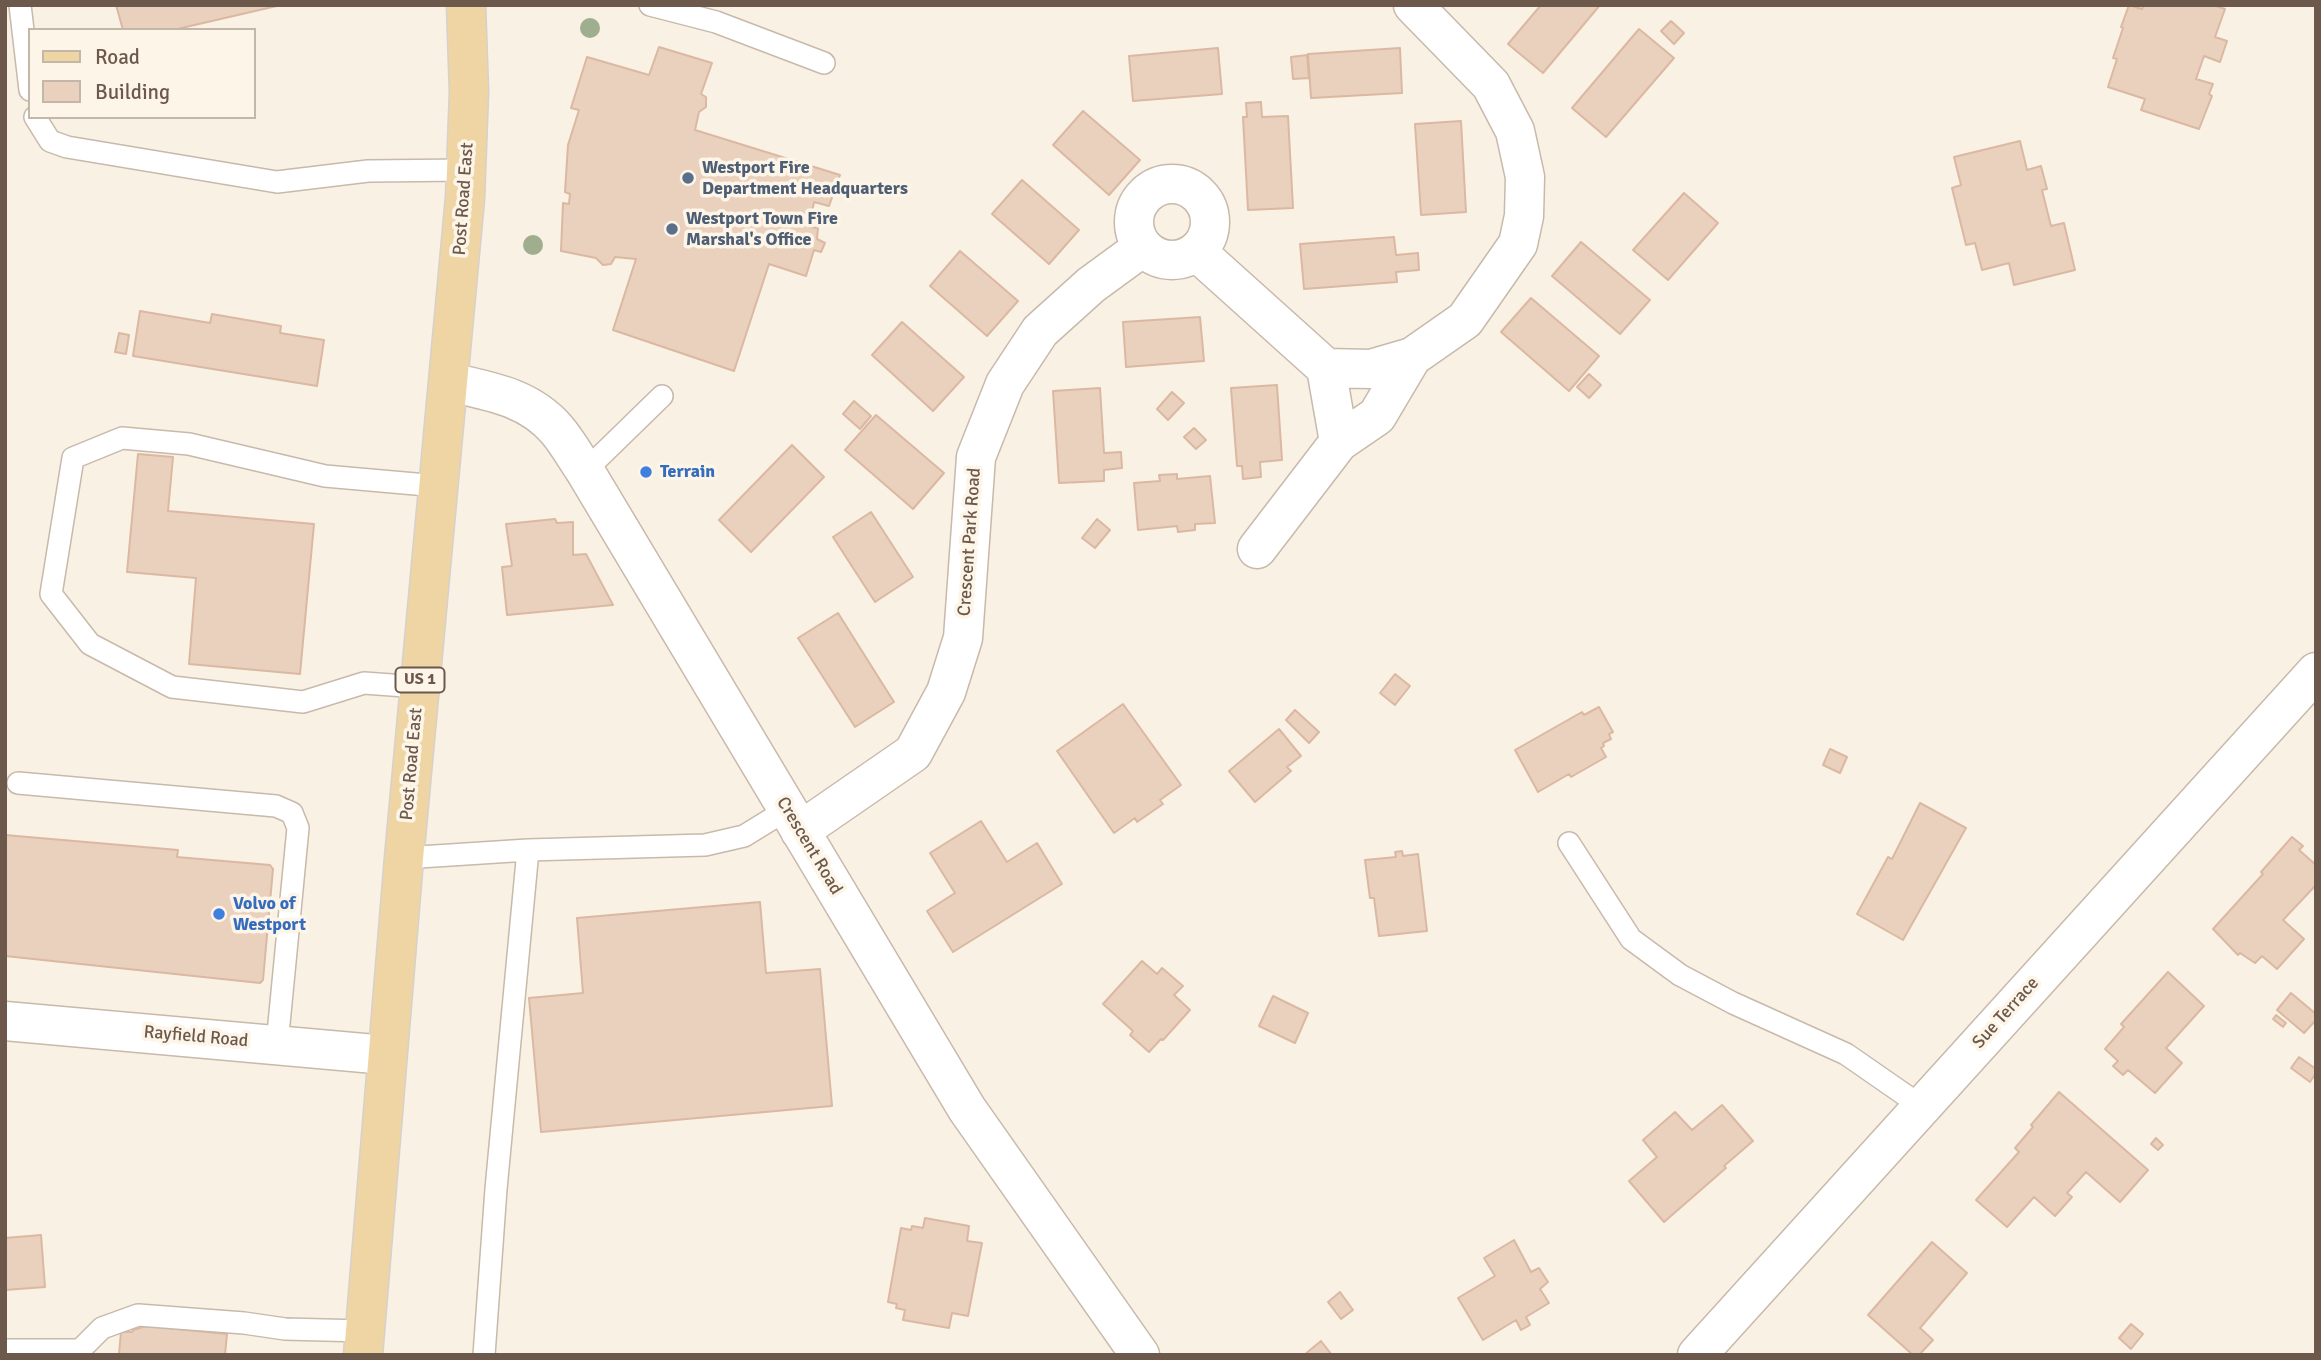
<!DOCTYPE html>
<style>
body{margin:0}
#map{position:relative;width:2321px;height:1360px;overflow:hidden;background:#f9f1e3;font-family:Signika,sans-serif}
canvas{display:block}
.frame{position:absolute;inset:0;border:7px solid #6d594c;pointer-events:none}
.legend{position:absolute;left:28px;top:28px;width:228px;height:91px;box-sizing:border-box;background:#fcf5e8;border:2px solid #c3b7aa;margin:0;padding:9px 12px;list-style:none;font-size:21px;color:#6d594c}
.legend li{display:flex;align-items:center;gap:14px;height:35px}
.legend b{width:35px;border:2px solid #c3b7aa}
</style>
<div id="map">
<canvas width="2321" height="1360"></canvas>
<div class="frame"></div>
<ul class="legend">
<li><b style="height:9px;background:#efd5a3"></b>Road</li>
<li><b style="height:19px;background:#ead1be"></b>Building</li>
</ul>
</div>
<script>
const g = document.querySelector('canvas').getContext('2d');
g.lineJoin = 'round';
function paint(path, color) { g.fillStyle = color; g.fill(path, 'evenodd'); }
function stroke(path, color, width, dash) { g.strokeStyle = color; g.lineWidth = width; g.lineCap = dash ? 'butt' : 'round'; g.setLineDash(dash || []); g.stroke(path); }
function drawText(font, color, halo, rows, align = 'center') {
  g.font = font + ' Signika,sans-serif'; g.lineWidth = 7; g.setLineDash([]); g.textBaseline = 'middle'; g.strokeStyle = halo; g.fillStyle = color; for (const [text, x, y, turn = 0] of rows) {
    g.save(); g.translate(x, y); g.rotate((+turn || 0) * Math.PI / 180); g.textAlign = isNaN(turn) ? turn : align; if (halo) g.strokeText(text, 0, 0); g.fillText(text, 0, 0); g.restore();
  }
}
const building = new Path2D(`
 M 116,5 L 281,5 L 173,30 L 123,30 Z
 M 1541,5 L 1600,5 L 1543,73 L 1508,44 Z
 M 2129,5 L 2142,9 L 2144,5 L 2213,5 L 2225,9 L 2215,37 L 2227,41 L 2220,62 L 2204,56 L 2196,79 L 2213,84 L 2209,94 L 2212,96 L 2199,129 L 2141,110 L 2145,99 L 2108,87 L 2117,59 L 2113,58 L 2123,28 L 2121,27 Z
 M 1671,21 L 1684,33 L 1674,44 L 1661,31 Z
 M 1639,29 L 1674,58 L 1606,137 L 1572,108 Z
 M 659,47 L 712,63 L 701,94 L 706,97 L 706,107 L 699,112 L 695,130 L 840,175 L 829,206 L 814,202 L 809,227 L 818,228 L 817,239 L 825,243 L 821,252 L 814,250 L 806,276 L 769,264 L 734,371 L 613,330 L 636,259 L 615,257 L 611,264 L 603,265 L 596,258 L 561,251 L 563,203 L 569,204 L 570,194 L 565,192 L 568,145 L 579,110 L 571,108 L 587,57 L 649,75 Z
 M 1218,48 L 1222,94 L 1133,101 L 1129,56 Z
 M 1400,48 L 1402,93 L 1311,98 L 1308,54 Z
 M 1307,55 L 1309,78 L 1293,79 L 1291,57 Z
 M 1261,102 L 1262,117 L 1288,116 L 1293,208 L 1248,210 L 1243,117 L 1247,117 L 1246,103 Z
 M 1083,111 L 1140,160 L 1109,195 L 1053,145 Z
 M 1461,121 L 1466,212 L 1421,215 L 1415,124 Z
 M 2020,141 L 2027,170 L 2041,166 L 2047,189 L 2042,190 L 2051,226 L 2064,223 L 2075,270 L 2014,285 L 2009,263 L 1982,270 L 1975,243 L 1966,245 L 1952,188 L 1961,185 L 1954,157 Z
 M 1022,180 L 1079,230 L 1049,264 L 992,214 Z
 M 1684,193 L 1718,223 L 1668,280 L 1633,250 Z
 M 1394,237 L 1396,255 L 1418,253 L 1419,270 L 1396,272 L 1397,282 L 1304,289 L 1300,244 Z
 M 1581,242 L 1650,300 L 1620,334 L 1552,276 Z
 M 960,251 L 1018,301 L 987,336 L 930,286 Z
 M 1531,298 L 1599,356 L 1569,391 L 1501,332 Z
 M 140,311 L 210,323 L 212,314 L 281,326 L 280,333 L 324,340 L 317,386 L 133,356 Z
 M 1200,317 L 1204,361 L 1126,367 L 1123,322 Z
 M 902,322 L 964,377 L 933,411 L 872,355 Z
 M 119,333 L 129,335 L 126,354 L 115,352 Z
 M 1589,374 L 1601,385 L 1589,398 L 1577,387 Z
 M 1277,385 L 1282,460 L 1260,462 L 1261,477 L 1243,479 L 1242,466 L 1237,466 L 1231,388 Z
 M 1100,388 L 1104,453 L 1121,452 L 1122,468 L 1104,470 L 1104,481 L 1059,483 L 1053,391 Z
 M 1172,392 L 1184,403 L 1168,420 L 1157,409 Z
 M 854,401 L 871,416 L 860,429 L 843,414 Z
 M 876,415 L 944,473 L 913,509 L 845,450 Z
 M 1194,428 L 1206,440 L 1196,449 L 1184,437 Z
 M 792,445 L 824,477 L 751,552 L 719,520 Z
 M 138,454 L 173,457 L 168,511 L 314,524 L 300,674 L 189,664 L 196,578 L 127,572 Z
 M 1177,474 L 1177,479 L 1210,476 L 1215,523 L 1195,524 L 1195,530 L 1178,532 L 1177,526 L 1138,530 L 1134,483 L 1160,481 L 1159,475 Z
 M 871,512 L 913,577 L 875,602 L 833,537 Z
 M 555,519 L 557,523 L 573,522 L 573,555 L 586,554 L 613,605 L 507,615 L 502,567 L 512,566 L 506,524 Z
 M 1097,519 L 1110,530 L 1095,548 L 1082,538 Z
 M 838,613 L 894,702 L 855,727 L 798,638 Z
 M 1395,674 L 1410,686 L 1395,705 L 1380,693 Z
 M 1123,704 L 1181,785 L 1160,800 L 1163,804 L 1137,822 L 1135,818 L 1114,833 L 1057,751 Z
 M 1599,707 L 1613,732 L 1609,734 L 1611,739 L 1603,743 L 1604,746 L 1601,748 L 1606,757 L 1571,777 L 1569,774 L 1538,792 L 1515,750 L 1582,712 L 1584,715 Z
 M 1295,710 L 1319,732 L 1309,743 L 1286,720 Z
 M 1279,729 L 1301,756 L 1287,767 L 1291,771 L 1255,802 L 1229,771 Z
 M 1830,749 L 1847,757 L 1840,773 L 1823,765 Z
 M 1920,803 L 1966,828 L 1903,940 L 1857,914 L 1888,857 L 1892,859 Z
 M 981,821 L 1007,862 L 1037,843 L 1062,884 L 953,952 L 927,911 L 955,893 L 930,853 Z
 M 5,835 L 178,850 L 177,857 L 270,865 L 273,869 L 263,980 L 260,983 L 5,956 Z
 M 2292,837 L 2303,846 L 2299,850 L 2316,865 L 2316,885 L 2283,920 L 2304,939 L 2277,969 L 2262,956 L 2255,963 L 2240,953 L 2238,955 L 2213,929 L 2263,874 L 2261,872 Z
 M 1402,851 L 1403,856 L 1418,854 L 1427,931 L 1379,936 L 1374,898 L 1370,898 L 1365,860 L 1396,857 L 1395,852 Z
 M 760,902 L 766,973 L 820,969 L 832,1106 L 541,1132 L 529,998 L 583,993 L 577,918 Z
 M 1142,961 L 1157,974 L 1162,968 L 1183,986 L 1174,995 L 1190,1010 L 1163,1040 L 1161,1039 L 1149,1052 L 1130,1035 L 1133,1031 L 1103,1004 Z
 M 2168,972 L 2204,1006 L 2166,1048 L 2182,1063 L 2155,1093 L 2128,1070 L 2123,1075 L 2113,1066 L 2118,1061 L 2105,1049 L 2124,1027 L 2121,1024 Z
 M 2291,993 L 2316,1014 L 2316,1020 L 2304,1033 L 2277,1010 Z
 M 1273,996 L 1308,1013 L 1295,1043 L 1259,1026 Z
 M 2276,1015 L 2286,1023 L 2283,1027 L 2273,1019 Z
 M 2299,1057 L 2316,1069 L 2316,1073 L 2310,1082 L 2291,1068 Z
 M 2059,1092 L 2148,1170 L 2120,1202 L 2086,1172 L 2067,1193 L 2072,1197 L 2055,1216 L 2034,1197 L 2007,1227 L 1976,1200 L 2019,1152 L 2015,1148 L 2033,1127 L 2031,1125 Z
 M 1722,1105 L 1753,1141 L 1724,1166 L 1726,1168 L 1664,1222 L 1629,1181 L 1657,1157 L 1643,1140 L 1675,1112 L 1692,1130 Z
 M 2156,1138 L 2163,1145 L 2158,1150 L 2151,1144 Z
 M 925,1218 L 969,1226 L 967,1241 L 982,1243 L 968,1316 L 952,1313 L 949,1328 L 903,1320 L 905,1310 L 896,1308 L 897,1304 L 888,1302 L 901,1228 L 911,1230 L 912,1226 L 923,1228 Z
 M 41,1235 L 45,1287 L 5,1290 L 5,1238 Z
 M 1514,1240 L 1531,1272 L 1539,1268 L 1548,1282 L 1540,1289 L 1549,1303 L 1526,1317 L 1530,1325 L 1521,1330 L 1516,1320 L 1483,1340 L 1458,1298 L 1495,1276 L 1484,1258 Z
 M 1932,1242 L 1967,1273 L 1920,1328 L 1933,1340 L 1919,1355 L 1913,1355 L 1868,1315 Z
 M 1340,1292 L 1353,1310 L 1341,1319 L 1328,1302 Z
 M 2131,1324 L 2143,1334 L 2131,1349 L 2119,1338 Z
 M 146,1326 L 227,1334 L 225,1355 L 119,1354 L 121,1332 L 132,1332 L 133,1330 Z
 M 1321,1341 L 1332,1355 L 1304,1355 Z`);
const lane = new Path2D(`
 M 20,5 L 30,90
 M 650,5 L 716,22 L 824,63
 M 35,117 L 50,141 L 67,147 L 277,182 L 368,171 L 467,170
 M 585,471 L 662,396
 M 419,687 L 364,683 L 303,702 L 172,687 L 90,644 L 51,594 L 73,458 L 122,438 L 189,444 L 325,476 L 438,486
 M 18,783 L 276,806 L 292,813 L 298,828 L 277,1044
 M 1569,843 L 1631,939 L 1680,975 L 1733,1003 L 1846,1054 L 1921,1106
 M 404,858 L 528,850 L 705,845 L 744,836 L 788,809
 M 5,1350 L 80,1350
 M 81,1355 L 80,1350 L 102,1328 L 138,1315 L 244,1323 L 285,1329 L 364,1331
 M 484,1355 L 496,1189 L 528,850`);
const street = new Path2D(`
 M1134 222a38 38 0 1 1 76 0a38 38 0 1 1-76 0Z
 M 1197,252 L 1326,368 L 1371,369 L 1412,357 L 1465,320 L 1518,244 L 1524,216 L 1525,177 L 1515,131 L 1491,85 L 1413,5
 M 1326,368 L 1339,442
 M 449,382 C 489,391 529,397 557,430 C 568,443 576,458 585,471 L 967,1109 L 1140,1355
 M 1257,549 L 1339,442 L 1377,416 L 1412,357
 M 800,831 L 913,753 L 946,692 L 963,638 L 976,457 L 1005,384 L 1040,331 L 1091,285 L 1143,247
 M 5,1021 L 386,1055
 M 1697,1355 L 2316,672`);
const primary = new Path2D(`
 M 363,1355 L 404,858 L 465,198 L 469,92 L 466,5`);
const trees = [
 [590,28],
 [533,245]
];
const markers = [
 [688,178,7,"#5c6f8a"],
 [672,229,7,"#5c6f8a"],
 [646,472,7,"#3f7fe0"],
 [219,914,7,"#3f7fe0"]
];
const shields = [
 [420,680,49]
];
const shieldNames = [
 ["US 1",420,680]
];
const serviceNames = [
 ["Westport Fire",702,168],
 ["Department Headquarters",702,189],
 ["Westport Town Fire",686,219],
 ["Marshal's Office",686,240]
];
const streetNames = [
 ["Post Road East",464,199,-86],
 ["Crescent Park Road",970,542,-86],
 ["Post Road East",412,764,-85],
 ["Crescent Road",809,846,59],
 ["Sue Terrace",2006,1013,-48],
 ["Rayfield Road",196,1037,5]
];
const shopNames = [
 ["Terrain",660,472],
 ["Volvo of",233,904],
 ["Westport",233,925]
];
paint(building, '#ead1be');
stroke(building, '#dbb8a1', 2);
stroke(lane, '#c8b9ab', 24);
stroke(street, '#c8b9ab', 41);
stroke(primary, '#d6d1cd', 41);
stroke(lane, '#fff', 21);
stroke(street, '#fff', 38);
stroke(primary, '#efd5a3', 38);
g.fillStyle = '#9fae8e';
for (const [x, y] of trees) { g.beginPath(); g.arc(x, y, 10, 0, 2 * Math.PI); g.fill(); }
for (const [x, y, r, color] of markers) { const dot = new Path2D(); dot.arc(x, y, r, 0, 2 * Math.PI); g.fillStyle = color; g.fill(dot); stroke(dot, '#fcf5e8', 2.5); }
for (const [x, y, w] of shields) { const box = new Path2D(); box.roundRect(x - w / 2, y - 12.5, w, 25, 5); g.fillStyle = '#fcf5e8'; g.fill(box); stroke(box, '#6d594c', 2); }
drawText('bold 16px', '#6d594c', null, shieldNames);
drawText('bold 18px', '#4e5e75', '#fcf5e8', serviceNames, 'left');
drawText('18px', '#6d594c', '#fcf5e8', streetNames);
drawText('bold 18px', '#366cbe', '#fcf5e8', shopNames, 'left');
</script>
